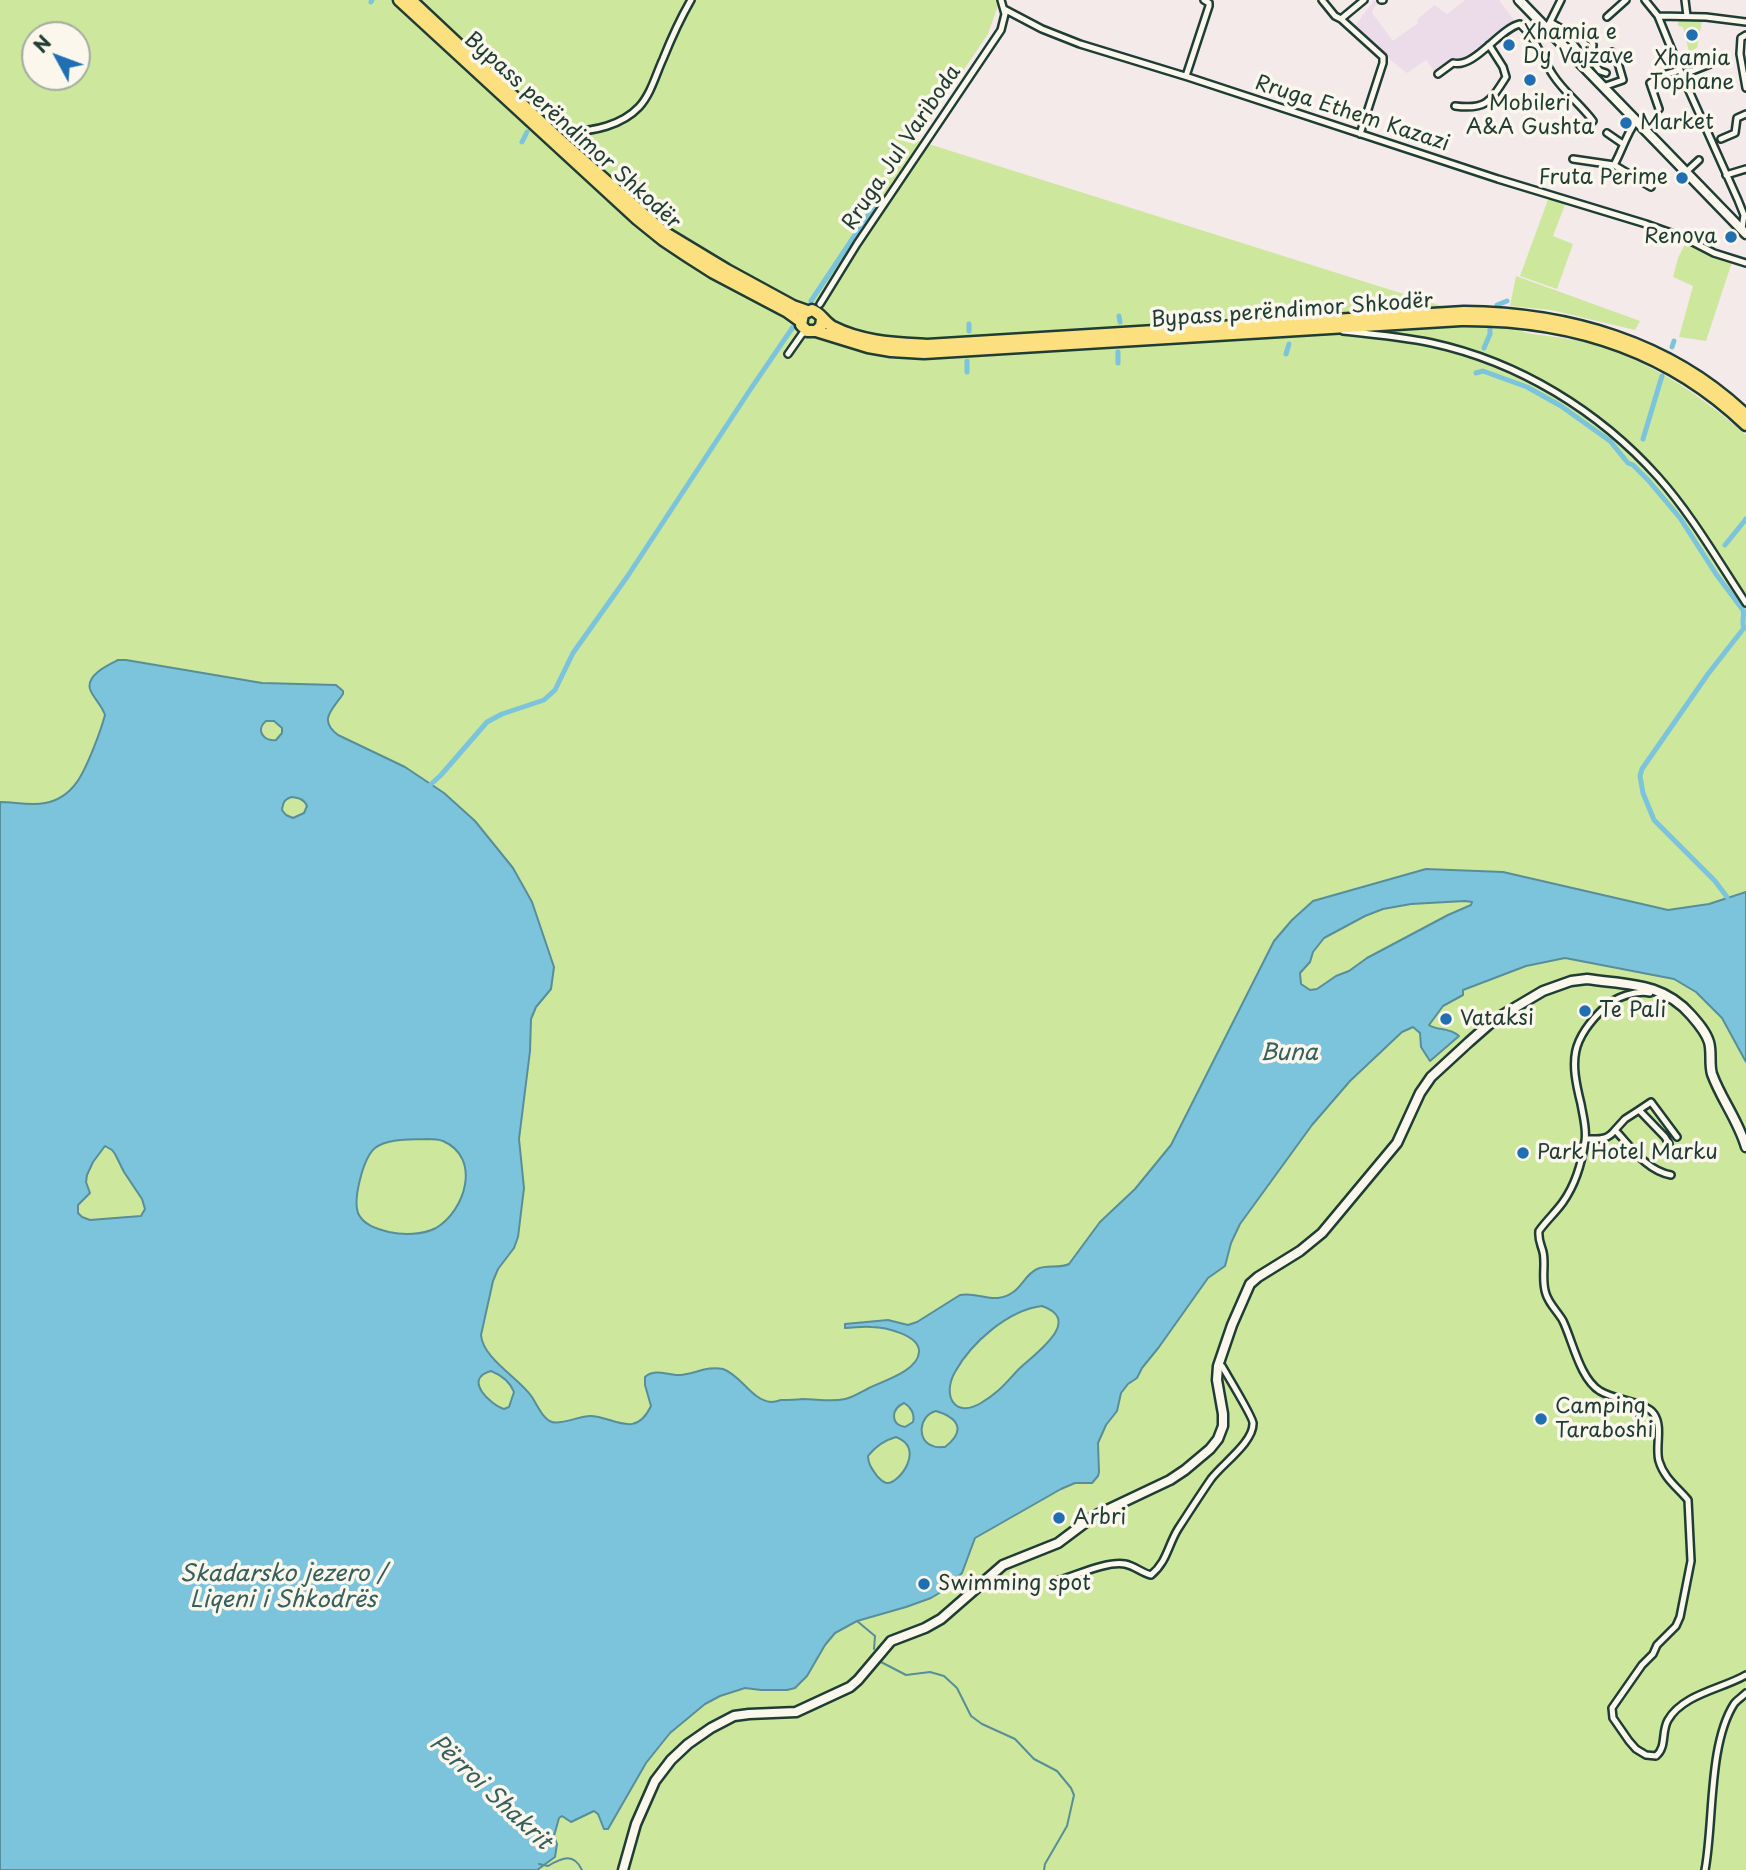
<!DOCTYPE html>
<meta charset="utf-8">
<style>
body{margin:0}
#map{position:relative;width:1746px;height:1870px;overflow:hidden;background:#f4eaea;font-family:"Playpen Sans",sans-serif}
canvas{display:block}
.north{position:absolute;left:21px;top:21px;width:70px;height:70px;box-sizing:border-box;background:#fbf7ec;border:2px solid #a3ada2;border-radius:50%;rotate:311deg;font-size:19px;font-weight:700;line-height:28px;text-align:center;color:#1f3d34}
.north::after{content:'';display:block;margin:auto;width:24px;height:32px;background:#1f6fb2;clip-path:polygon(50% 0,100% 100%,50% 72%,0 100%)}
</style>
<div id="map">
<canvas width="1746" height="1870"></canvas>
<div class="north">N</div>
</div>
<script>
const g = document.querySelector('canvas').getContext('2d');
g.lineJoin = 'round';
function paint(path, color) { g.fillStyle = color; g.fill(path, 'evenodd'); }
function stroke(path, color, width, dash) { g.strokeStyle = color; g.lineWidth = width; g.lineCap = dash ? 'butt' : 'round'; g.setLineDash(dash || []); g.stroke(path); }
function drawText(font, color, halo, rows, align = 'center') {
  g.font = font + ' "Playpen Sans",sans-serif'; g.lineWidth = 7; g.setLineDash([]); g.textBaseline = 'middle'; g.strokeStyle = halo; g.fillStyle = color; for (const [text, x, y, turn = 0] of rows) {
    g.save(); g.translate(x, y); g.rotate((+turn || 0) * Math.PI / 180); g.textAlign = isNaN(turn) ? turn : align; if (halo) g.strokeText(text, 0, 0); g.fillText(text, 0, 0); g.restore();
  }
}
const built = new Path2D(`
 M 1374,0 L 1378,2 L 1372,11 L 1373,14 L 1393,41 L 1418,23 L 1417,20 L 1434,5 L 1447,14 L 1465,0 L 1499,0 L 1516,23 L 1482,48 L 1480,46 L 1459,61 L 1456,58 L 1441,70 L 1439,69 L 1435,72 L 1426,60 L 1407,73 L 1388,58 L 1355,26 Z`);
const green = new Path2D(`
 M 0,0 L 1000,0 L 988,34 L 916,140 L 1527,333 C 1544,336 1562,337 1580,341 C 1645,357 1697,392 1746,435 L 1746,1870 L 0,1870 ZM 35,35 L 77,35 L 77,77 L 35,77 Z
 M 1678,20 L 1702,21 L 1697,48 L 1689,52 L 1683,27 L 1678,26 Z
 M 1549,197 L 1566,202 L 1553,236 L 1573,244 L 1557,289 L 1520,276 Z
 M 1686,242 L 1714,256 L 1732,262 L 1706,341 L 1679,337 L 1693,286 L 1673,277 L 1678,258 Z
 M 1516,276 L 1640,321 L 1635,330 L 1551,310 L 1510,306 Z`);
const water = new Path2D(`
 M 118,660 L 126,660 L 262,683 L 336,685 L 343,691 L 343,694 C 332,710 318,720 338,735 L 405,767 L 444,793 L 475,821 L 513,868 L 532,902 L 554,967 L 551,989 L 536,1007 L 531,1019 L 530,1051 L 519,1139 L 524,1188 L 518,1237 L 514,1248 L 498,1269 L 493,1281 L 481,1335 C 483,1359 519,1378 532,1397 C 537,1405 543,1419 552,1422 C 561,1425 580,1416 590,1416 C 613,1416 635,1440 651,1406 L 645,1385 L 645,1377 C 654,1369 665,1374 676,1375 C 691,1376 707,1365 723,1369 C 741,1375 751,1400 771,1402 C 774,1402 778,1401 781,1400 C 788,1400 795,1400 802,1399 C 817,1399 831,1402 845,1399 C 854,1397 861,1392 869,1388 C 883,1381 918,1371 919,1352 C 920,1335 885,1327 871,1327 C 862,1326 854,1328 845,1328 L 845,1324 L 888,1320 L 908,1325 L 917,1322 L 960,1295 C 973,1292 985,1299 998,1298 C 1021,1295 1022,1276 1037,1269 C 1047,1264 1059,1269 1069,1264 L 1100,1222 L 1135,1189 L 1171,1145 L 1274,941 L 1292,920 L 1313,901 L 1426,869 L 1503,872 L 1668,910 L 1709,904 L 1746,892 L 1746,1062 L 1722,1018 L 1696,992 L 1674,979 L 1565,958 L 1526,966 L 1463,990 L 1463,995 L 1443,1006 L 1429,1025 C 1438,1031 1449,1027 1459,1036 L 1430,1061 L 1421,1047 L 1420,1033 L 1413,1027 L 1402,1032 L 1350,1081 L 1312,1125 L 1240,1224 L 1231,1243 L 1225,1266 L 1208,1278 L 1159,1347 L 1142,1368 L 1137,1378 L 1128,1384 L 1121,1393 L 1117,1411 L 1106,1425 L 1098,1443 L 1099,1472 L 1098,1476 L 1092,1483 L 1075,1483 L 1061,1489 L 975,1538 L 962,1573 L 941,1592 L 931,1598 L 906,1607 L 857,1621 L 835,1633 L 825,1645 L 807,1676 L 795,1688 L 787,1690 L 761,1690 L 745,1688 L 720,1696 L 705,1704 L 670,1733 L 646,1763 L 608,1829 L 604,1829 L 598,1814 L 594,1811 L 571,1822 L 562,1816 L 559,1818 L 554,1836 L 557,1844 L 555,1857 L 537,1870 L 0,1870 L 0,802 C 14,802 31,806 45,803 C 74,798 84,772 94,747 C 98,737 102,726 105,715 C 102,705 93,698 90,689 C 86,675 108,665 118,660 ZM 266,721 L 274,721 L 282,728 L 282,733 L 276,740 C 264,742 255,730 266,721 ZM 292,797 C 299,798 304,799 307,806 L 304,813 L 293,818 L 286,815 L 282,810 C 283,803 284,799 292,797 ZM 1465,901 L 1472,902 L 1471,905 L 1448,915 L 1367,958 L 1349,971 L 1336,976 L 1317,989 L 1310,990 L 1301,984 L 1300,973 L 1310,962 L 1313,952 L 1324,938 L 1365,916 L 1383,909 L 1411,904 ZM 427,1139 C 432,1139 438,1139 443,1141 C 482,1158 465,1211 436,1228 C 423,1235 403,1235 389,1232 C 377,1229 363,1225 358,1213 C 353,1199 363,1158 375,1148 C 388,1138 411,1140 427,1139 ZM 105,1146 L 112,1150 L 115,1154 L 124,1172 L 142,1199 L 145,1209 L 141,1216 L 90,1220 L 82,1217 L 78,1213 L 78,1205 L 90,1193 L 86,1182 L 87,1175 L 93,1162 ZM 1042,1306 C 1086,1321 1030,1357 1017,1371 C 1004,1385 998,1393 981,1403 C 954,1419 942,1395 955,1372 C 971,1343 1008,1310 1042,1306 ZM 491,1371 C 501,1375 510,1382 514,1392 L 509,1407 L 504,1409 C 491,1405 462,1379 491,1371 ZM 904,1403 C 911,1407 915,1414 913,1422 L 905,1427 C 890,1424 891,1409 904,1403 ZM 936,1411 C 959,1418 966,1431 945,1447 C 941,1447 936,1448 933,1446 C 916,1441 919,1415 936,1411 ZM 896,1437 C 926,1448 899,1484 887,1483 C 883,1483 880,1479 877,1476 C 872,1469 868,1464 868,1456 C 875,1447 885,1440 896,1437 Z`);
const stream = new Path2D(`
 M 857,1621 L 875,1636 L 874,1649
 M 881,1662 L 906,1675 L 930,1672 L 944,1676 L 957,1688 L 971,1716 L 982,1724 L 1015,1739 L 1034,1759 L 1057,1771 L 1071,1788 L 1074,1795 L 1067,1826 L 1045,1864 L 1044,1870
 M 539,1864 L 548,1866 C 563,1857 574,1853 582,1870`);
const canal = new Path2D(`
 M 371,2 L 372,0
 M 542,109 L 545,100
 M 522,142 L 527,132
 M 811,301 L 881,196
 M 1497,305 L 1507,301
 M 1299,312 L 1299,306
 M 1119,316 L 1120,322
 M 969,324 L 969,331
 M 1672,347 L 1674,341
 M 1484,348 L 1490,334 L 1490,327
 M 1286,354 L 1289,344
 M 1118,363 L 1118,352
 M 967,372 L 967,361
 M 1476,373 L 1483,371 L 1527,387 L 1561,406 L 1610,441 L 1628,463 L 1633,465 L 1648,480 L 1680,518 L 1716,574 L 1743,610 C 1745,617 1741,621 1744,628 L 1708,674 L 1642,769 L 1640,776 L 1643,793 L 1654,820 L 1715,881 L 1727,897
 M 1643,439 L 1662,376
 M 1725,545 L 1746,519
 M 428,787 L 441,775 L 487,722 L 502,714 L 544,700 L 555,690 L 573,653 L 627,577 L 750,390 L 793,327`);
const street = new Path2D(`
 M 1322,0 L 1335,16 L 1341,19 L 1383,57 L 1383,63 L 1360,134
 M 1381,0 L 1383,0
 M 1645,0 L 1658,16 L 1682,75 L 1738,200 L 1744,215 L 1742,229
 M 1685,0 L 1687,16
 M 1004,9 L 1042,29 L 1080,44 L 1188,77 L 1498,179 L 1646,224 L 1685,238 L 1714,253 L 1746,263
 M 1658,16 L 1706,17 L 1746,22
 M 1607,17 L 1626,0
 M 1341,19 L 1364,0
 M 1550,22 L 1562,29 L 1579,51 L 1591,60 L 1600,71 L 1606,73
 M 1746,35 L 1741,38 L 1740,54 L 1746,88
 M 1534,38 L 1549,24 L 1561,0
 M 1591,60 L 1593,45 L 1591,39
 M 1438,74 L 1453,63 C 1474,69 1500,28 1520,24 C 1536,38 1541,57 1553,75 C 1564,92 1581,105 1593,121
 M 1682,75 L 1710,64
 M 1186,76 L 1209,6 L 1209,3 L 1204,0
 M 1603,87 L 1623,80 L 1618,63 L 1612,52
 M 1455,106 C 1486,110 1490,102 1506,77 L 1503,67 L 1489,45
 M 1659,109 L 1650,83 L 1660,76 L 1680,70
 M 569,131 C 593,132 622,125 639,107 C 651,94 656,74 663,59 C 671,39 680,19 691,0
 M 1607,133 L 1623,144
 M 1721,139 L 1735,133 L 1737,118 L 1746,114
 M 1573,159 L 1614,165 L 1651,187
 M 1614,165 C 1622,151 1626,135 1636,121
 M 1686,172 L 1699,160
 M 1726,175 L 1746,169
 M 820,304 L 857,244 L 1001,30 L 1005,14 L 1001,0
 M 1343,331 C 1372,334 1403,337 1432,343 C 1519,362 1599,411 1658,477 C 1692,515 1718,561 1746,603
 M 788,354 L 802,334 L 809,331
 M 1650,993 C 1636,990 1616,997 1605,1007 C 1570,1040 1570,1060 1581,1104 C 1583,1116 1587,1129 1585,1141 C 1582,1162 1575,1185 1563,1202 C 1556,1212 1546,1221 1539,1231 C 1538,1240 1541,1244 1543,1252 C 1546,1265 1541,1280 1546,1294 C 1549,1304 1558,1312 1563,1321 C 1573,1342 1580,1379 1600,1391 C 1614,1400 1646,1402 1654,1414 C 1663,1427 1655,1447 1659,1461 C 1664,1478 1677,1487 1688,1500 L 1691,1561 L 1680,1617 L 1676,1626 L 1657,1645 L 1653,1654 L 1642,1665 L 1612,1708 L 1613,1718 L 1629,1741 L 1636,1749 L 1646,1755 L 1656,1756 C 1667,1747 1661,1732 1668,1720 C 1683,1694 1722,1689 1746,1675
 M 1639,1110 L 1625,1119 L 1615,1130 C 1631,1147 1647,1171 1671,1175
 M 1586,1139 C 1598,1139 1607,1141 1615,1130
 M 1669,1144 L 1665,1137 L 1639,1110 L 1651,1102 L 1677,1137
 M 1056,1581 C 1076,1576 1105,1561 1125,1564 C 1135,1566 1142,1573 1151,1575 C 1167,1562 1168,1545 1178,1529 C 1189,1512 1200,1495 1211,1479 C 1222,1464 1254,1442 1253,1423 C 1253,1417 1227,1375 1222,1366 L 1219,1365
 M 1705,1870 C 1714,1823 1708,1745 1734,1704 C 1737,1700 1742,1697 1746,1693`);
const secondary = new Path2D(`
 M 1519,0 L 1746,234
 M 623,1870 L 636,1824 L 655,1781 L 671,1760 L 688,1744 L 711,1728 L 734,1716 L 749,1714 L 796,1712 L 850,1687 L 858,1680 L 891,1641 L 925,1628 L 941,1619 L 1003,1565 L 1058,1543 L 1094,1516 L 1170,1480 L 1185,1470 L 1210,1449 L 1218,1439 L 1223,1426 L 1223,1414 L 1217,1380 L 1218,1366 L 1232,1325 L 1250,1284 L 1258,1277 L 1300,1251 L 1322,1233 L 1397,1143 L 1420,1093 L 1431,1077 L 1469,1042 L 1494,1020 L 1543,991 L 1571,981 L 1587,979 C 1628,985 1662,982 1691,1015 C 1698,1023 1706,1032 1709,1042 C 1712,1052 1709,1064 1712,1074 C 1721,1099 1738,1120 1746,1147`);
const highway = new Path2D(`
 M 399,0 L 637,219 L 663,240 L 687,256 L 712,272 L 786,311 L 800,321
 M 411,0 L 558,138 L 664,232 L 727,270 L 793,306 L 807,311
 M 822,319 L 821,326 L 816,331 L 807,331 L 801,325 L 803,314 L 812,310 C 821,313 824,322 833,327 C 862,342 895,343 927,345 L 1464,312 C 1568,313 1670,342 1746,415
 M 816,331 L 868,347 L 891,351 L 924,353 L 1461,320 C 1568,319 1667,349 1746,425`);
const markers = [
 [1692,35,7,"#1f6fb2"],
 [1509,45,7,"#1f6fb2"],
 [1530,80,7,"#1f6fb2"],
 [1626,123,7,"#1f6fb2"],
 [1682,178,7,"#1f6fb2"],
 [1731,237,7,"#1f6fb2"],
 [1585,1011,7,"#1f6fb2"],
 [1446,1019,7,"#1f6fb2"],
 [1523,1153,7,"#1f6fb2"],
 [1541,1419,7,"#1f6fb2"],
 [1059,1518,7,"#1f6fb2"],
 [924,1584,7,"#1f6fb2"]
];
const poiNames = [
 ["Xhamia e",1523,33],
 ["Dy Vajzave",1523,57],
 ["Xhamia",1692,59,"center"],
 ["Tophane",1692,83,"center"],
 ["Mobileri",1530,104,"center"],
 ["A&A Gushta",1530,128,"center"],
 ["Market",1640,123],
 ["Fruta Perime",1668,178,"right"],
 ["Renova",1717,237,"right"],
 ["Te Pali",1599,1011],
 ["Vataksi",1460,1019],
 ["Park Hotel Marku",1537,1153],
 ["Camping",1555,1407],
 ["Taraboshi",1555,1431],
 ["Arbri",1073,1518],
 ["Swimming spot",938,1584]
];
const streetNames = [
 ["Rruga Ethem Kazazi",1352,114,18],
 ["Bypass perëndimor Shkodër",572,131,42],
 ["Rruga Jul Variboda",902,148,-56],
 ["Bypass perëndimor Shkodër",1292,311,-4]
];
const waterNames = [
 ["Buna",1289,1054],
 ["Skadarsko jezero /",283,1575],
 ["Liqeni i Shkodrës",283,1601],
 ["Përroi Shakrit",490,1793,43]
];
paint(built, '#ecdbe8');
paint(green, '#cde79d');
paint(water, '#7cc4dc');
stroke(water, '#578e99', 2);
stroke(stream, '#578e99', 2);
stroke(canal, '#7cc4dc', 5);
stroke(street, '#1f3d34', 10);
stroke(secondary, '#1f3d34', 13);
stroke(highway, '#1f3d34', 15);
stroke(street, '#fbf7ec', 5);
stroke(secondary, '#fbf7ec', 8);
stroke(highway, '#fce080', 10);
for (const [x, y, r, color] of markers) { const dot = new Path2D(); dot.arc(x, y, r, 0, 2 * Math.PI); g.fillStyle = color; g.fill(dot); stroke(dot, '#fbf7ec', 2.5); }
drawText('21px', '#1f3d34', '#fbf7ec', poiNames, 'left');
drawText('21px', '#1f3d34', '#fbf7ec', streetNames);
drawText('italic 23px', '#365f5e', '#fbf7ec', waterNames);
</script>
